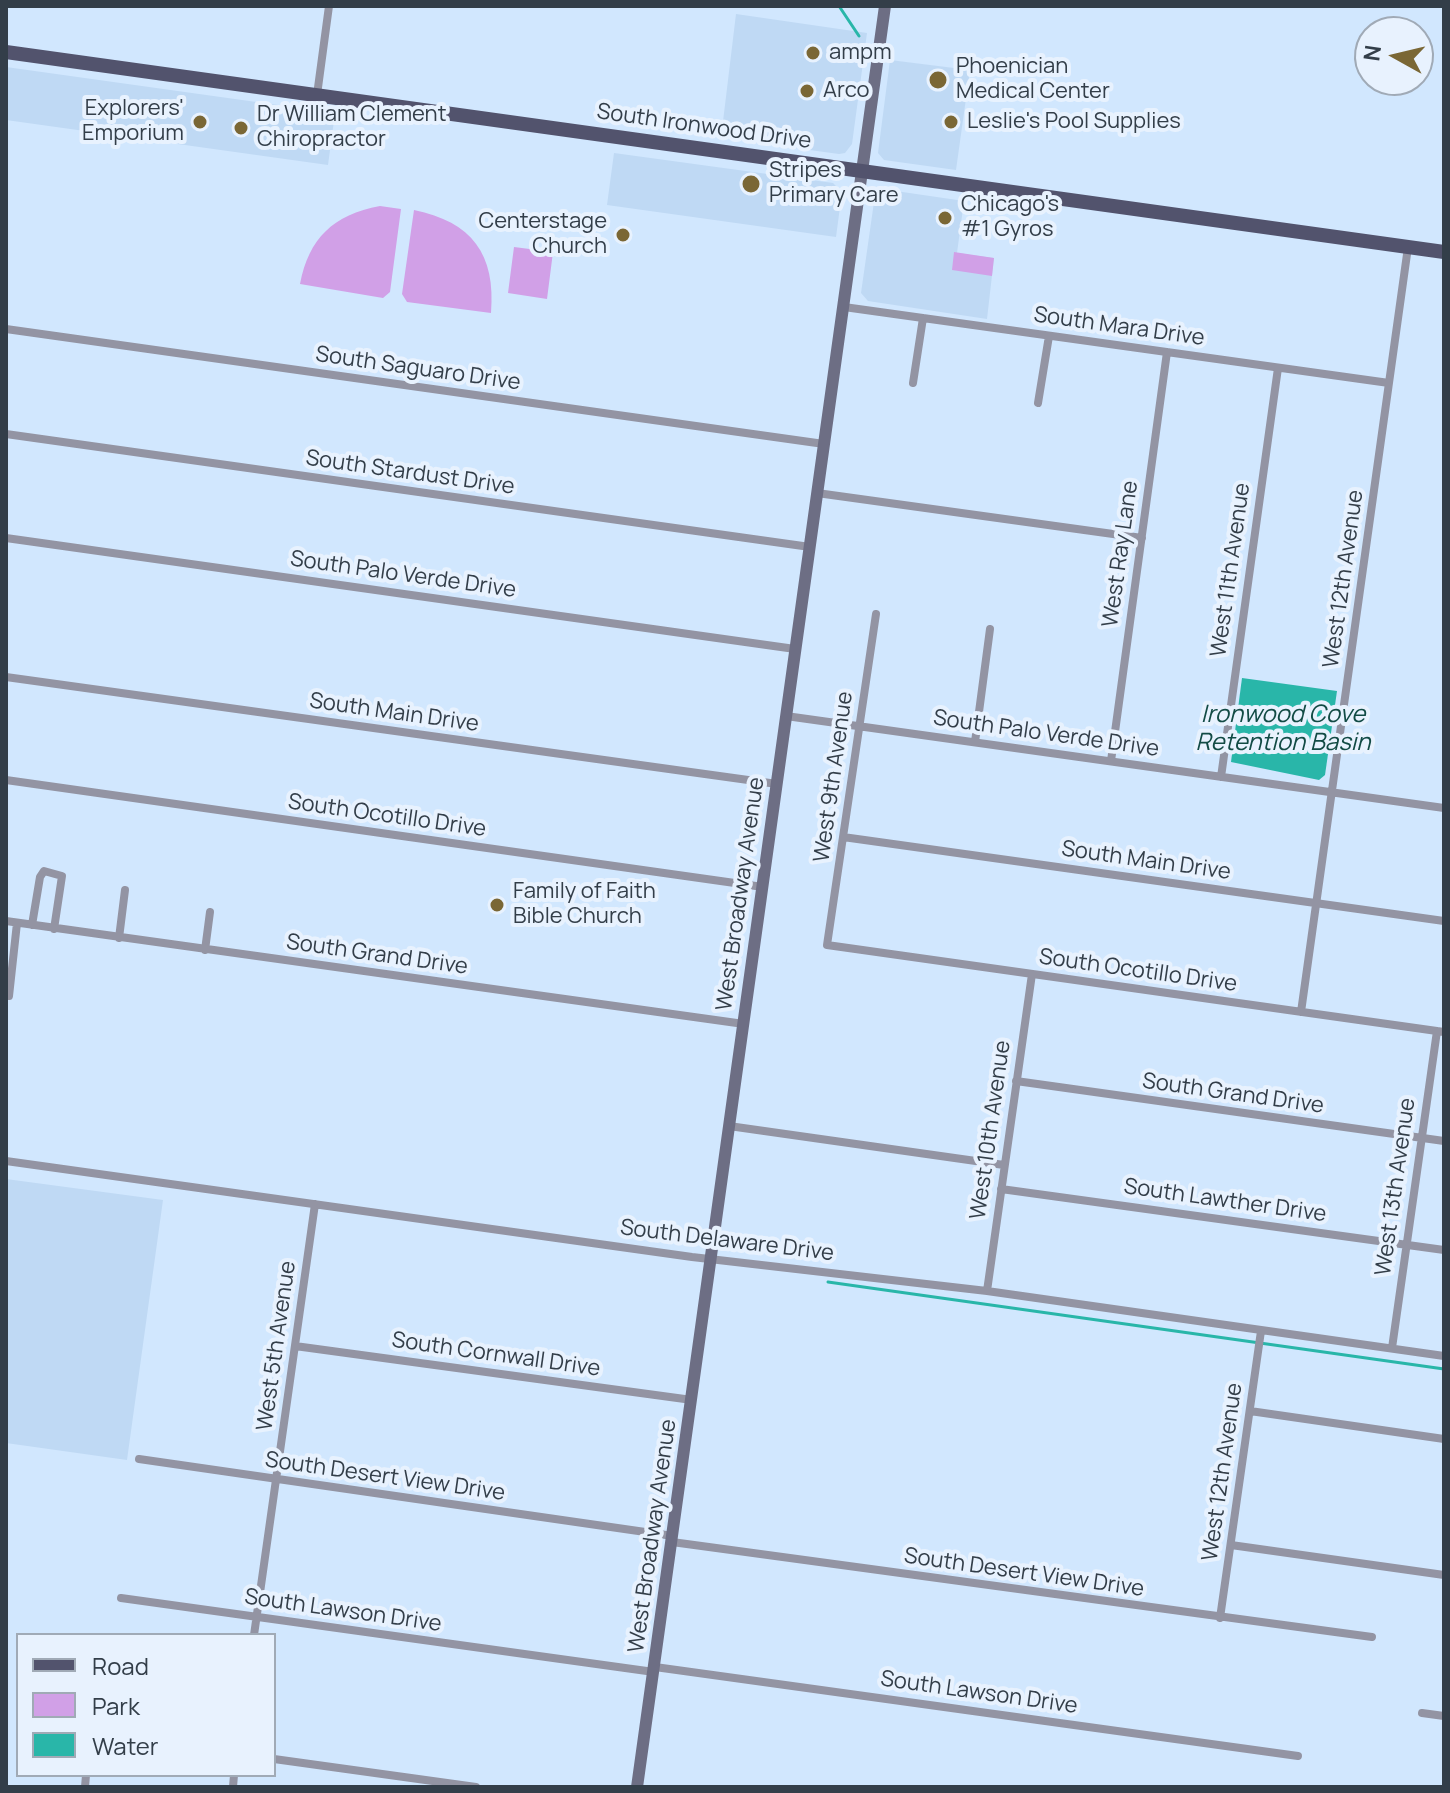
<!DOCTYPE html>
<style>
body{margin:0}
#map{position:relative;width:1450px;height:1793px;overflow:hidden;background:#d1e7fe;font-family:Manrope,sans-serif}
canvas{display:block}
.frame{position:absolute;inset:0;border:8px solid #333e49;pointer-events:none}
.legend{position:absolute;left:16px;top:1633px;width:260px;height:144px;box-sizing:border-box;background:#e8f2fe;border:2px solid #a0aab6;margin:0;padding:10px 14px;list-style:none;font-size:24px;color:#333e49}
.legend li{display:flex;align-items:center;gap:16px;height:40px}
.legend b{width:40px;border:2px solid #a0aab6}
.north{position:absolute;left:1354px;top:16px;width:80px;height:80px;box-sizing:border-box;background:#e8f2fe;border:2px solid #a0aab6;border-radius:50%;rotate:278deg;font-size:22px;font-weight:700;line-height:32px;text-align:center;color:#333e49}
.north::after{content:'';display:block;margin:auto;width:28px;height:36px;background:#7a6735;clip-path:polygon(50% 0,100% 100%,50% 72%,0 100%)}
</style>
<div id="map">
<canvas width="1450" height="1793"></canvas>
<div class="frame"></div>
<ul class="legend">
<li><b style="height:10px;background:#52536d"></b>Road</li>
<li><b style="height:22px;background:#d1a0e7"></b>Park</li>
<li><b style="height:22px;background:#29b6a9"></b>Water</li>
</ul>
<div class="north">N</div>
</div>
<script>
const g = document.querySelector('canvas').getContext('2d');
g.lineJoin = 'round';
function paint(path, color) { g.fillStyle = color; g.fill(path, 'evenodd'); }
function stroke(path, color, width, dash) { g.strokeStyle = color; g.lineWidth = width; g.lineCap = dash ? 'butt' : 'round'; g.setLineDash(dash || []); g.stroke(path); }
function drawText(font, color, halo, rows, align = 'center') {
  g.font = font + ' Manrope,sans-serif'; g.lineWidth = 8; g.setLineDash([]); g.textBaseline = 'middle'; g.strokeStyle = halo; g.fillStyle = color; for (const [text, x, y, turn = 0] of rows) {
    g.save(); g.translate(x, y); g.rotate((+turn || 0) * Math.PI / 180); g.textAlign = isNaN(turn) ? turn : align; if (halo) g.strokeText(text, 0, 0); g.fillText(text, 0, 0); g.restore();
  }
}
const built = new Path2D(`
 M 736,14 L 867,33 L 852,144 L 845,153 L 839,154 L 721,138 Z
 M 890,60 L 970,70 L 956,170 L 884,160 L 878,153 Z
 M 6,67 L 335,113 L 328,165 L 6,120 Z
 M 614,153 L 833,183 L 842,192 L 836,237 L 607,205 Z
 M 882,189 L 964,201 L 957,253 L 994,258 L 987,319 L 868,301 L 861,293 L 875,195 Z
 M 6,1179 L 163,1200 L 127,1460 L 6,1443 Z`);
const green = new Path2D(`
 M 380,206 L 401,209 L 390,292 L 383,298 L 300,284 C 309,238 333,215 380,206 Z
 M 414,210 C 472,222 496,254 491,313 L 407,302 L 402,294 Z
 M 514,247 L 553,252 L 547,299 L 508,293 Z
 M 954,252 L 994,258 L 992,276 L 952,270 Z`);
const water = new Path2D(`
 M 1242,678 L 1337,691 L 1325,775 L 1319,780 L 1231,762 Z`);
const stream = new Path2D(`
 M 839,6 L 859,36
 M 828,1282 L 1444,1369`);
const street = new Path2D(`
 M 317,95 L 329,6
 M 844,307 L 1389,383
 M 6,329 L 824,444
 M 913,383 L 923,318
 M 1038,403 L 1049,336
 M 6,434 L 810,547
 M 817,493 L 1142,538
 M 6,538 L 795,649
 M 876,614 L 827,945 L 1444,1032
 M 6,677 L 777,784
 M 786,716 L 1444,808
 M 975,742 L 990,629
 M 1111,761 L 1167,352
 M 1221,777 L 1278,368
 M 6,780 L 763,887
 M 843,837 L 1444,921
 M 6,921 L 744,1024
 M 32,925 L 40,877 L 44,871 L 62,876 L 54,929
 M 119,938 L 125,890
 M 205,950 L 210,912
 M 9,996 L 17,923
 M 1301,1012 L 1408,247
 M 1016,1081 L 1444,1141
 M 729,1126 L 1004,1165
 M 6,1161 L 692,1257 L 987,1291 L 1444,1356
 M 1001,1189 L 1444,1250
 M 987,1291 L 1032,974
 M 295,1346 L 692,1400
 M 1392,1348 L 1437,1031
 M 1250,1411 L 1444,1439
 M 139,1459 L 673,1536
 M 672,1542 L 1372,1637
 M 1231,1545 L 1444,1575
 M 121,1598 L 654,1672
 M 1220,1618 L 1261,1331
 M 254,1635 L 315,1204
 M 655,1667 L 1298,1756
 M 1422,1713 L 1444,1716
 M 274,1759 L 476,1787
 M 85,1787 L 86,1775
 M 233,1787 L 234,1775`);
const secondary = new Path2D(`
 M 637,1787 L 885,6`);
const primary = new Path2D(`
 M 6,52 L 1444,252`);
const markers = [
 [813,53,8,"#7a6735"],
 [938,80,10,"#7a6735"],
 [807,91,8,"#7a6735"],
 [200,122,8,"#7a6735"],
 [951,122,8,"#7a6735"],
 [241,128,8,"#7a6735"],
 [751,184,10,"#7a6735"],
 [945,218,8,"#7a6735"],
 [623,235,8,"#7a6735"],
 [497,905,8,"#7a6735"]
];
const poiNames = [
 ["ampm",829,53],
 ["Phoenician",956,67],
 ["Medical Center",956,92],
 ["Arco",823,91],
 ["Explorers'",184,109,"right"],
 ["Emporium",184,134,"right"],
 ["Dr William Clement",257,115],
 ["Chiropractor",257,140],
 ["Leslie's Pool Supplies",967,122],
 ["Stripes",769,171],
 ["Primary Care",769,196],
 ["Chicago's",961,205],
 ["#1 Gyros",961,230],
 ["Centerstage",607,222,"right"],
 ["Church",607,247,"right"],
 ["Family of Faith",513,892],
 ["Bible Church",513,917]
];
const streetNames = [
 ["South Ironwood Drive",704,127,8],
 ["South Mara Drive",1119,327,8],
 ["South Saguaro Drive",418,369,8],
 ["South Stardust Drive",410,473,8],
 ["West Ray Lane",1121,554,-82],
 ["West 11th Avenue",1231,570,-82],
 ["South Palo Verde Drive",403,575,8],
 ["West 12th Avenue",1344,579,-82],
 ["South Main Drive",394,713,8],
 ["South Palo Verde Drive",1046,734,8],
 ["West 9th Avenue",834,777,-82],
 ["South Ocotillo Drive",387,816,8],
 ["South Main Drive",1146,861,8],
 ["West Broadway Avenue",741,894,-82],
 ["South Grand Drive",377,955,8],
 ["South Ocotillo Drive",1138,971,8],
 ["South Grand Drive",1233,1094,8],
 ["West 10th Avenue",991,1130,-82],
 ["West 13th Avenue",1396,1187,-82],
 ["South Lawther Drive",1225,1201,8],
 ["South Delaware Drive",727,1241,7],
 ["West 5th Avenue",277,1346,-82],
 ["South Cornwall Drive",496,1355,8],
 ["West 12th Avenue",1223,1472,-82],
 ["South Desert View Drive",385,1477,8],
 ["West Broadway Avenue",653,1536,-82],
 ["South Desert View Drive",1024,1573,8],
 ["South Lawson Drive",343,1611,8],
 ["South Lawson Drive",979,1693,8]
];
const waterNames = [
 ["Ironwood Cove",1283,715],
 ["Retention Basin",1283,743]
];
paint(built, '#bfd9f4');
paint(green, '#d1a0e7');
paint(water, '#29b6a9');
stroke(stream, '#29b6a9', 3);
stroke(street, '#9394a3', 8);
stroke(secondary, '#6d6e84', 12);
stroke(primary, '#52536d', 14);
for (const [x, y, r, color] of markers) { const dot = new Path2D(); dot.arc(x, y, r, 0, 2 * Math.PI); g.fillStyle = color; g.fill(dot); stroke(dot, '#e8f2fe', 3); }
drawText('22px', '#333e49', '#e8f2fe', poiNames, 'left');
drawText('22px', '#333e49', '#e8f2fe', streetNames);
drawText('italic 24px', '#124b45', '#e8f2fe', waterNames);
</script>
